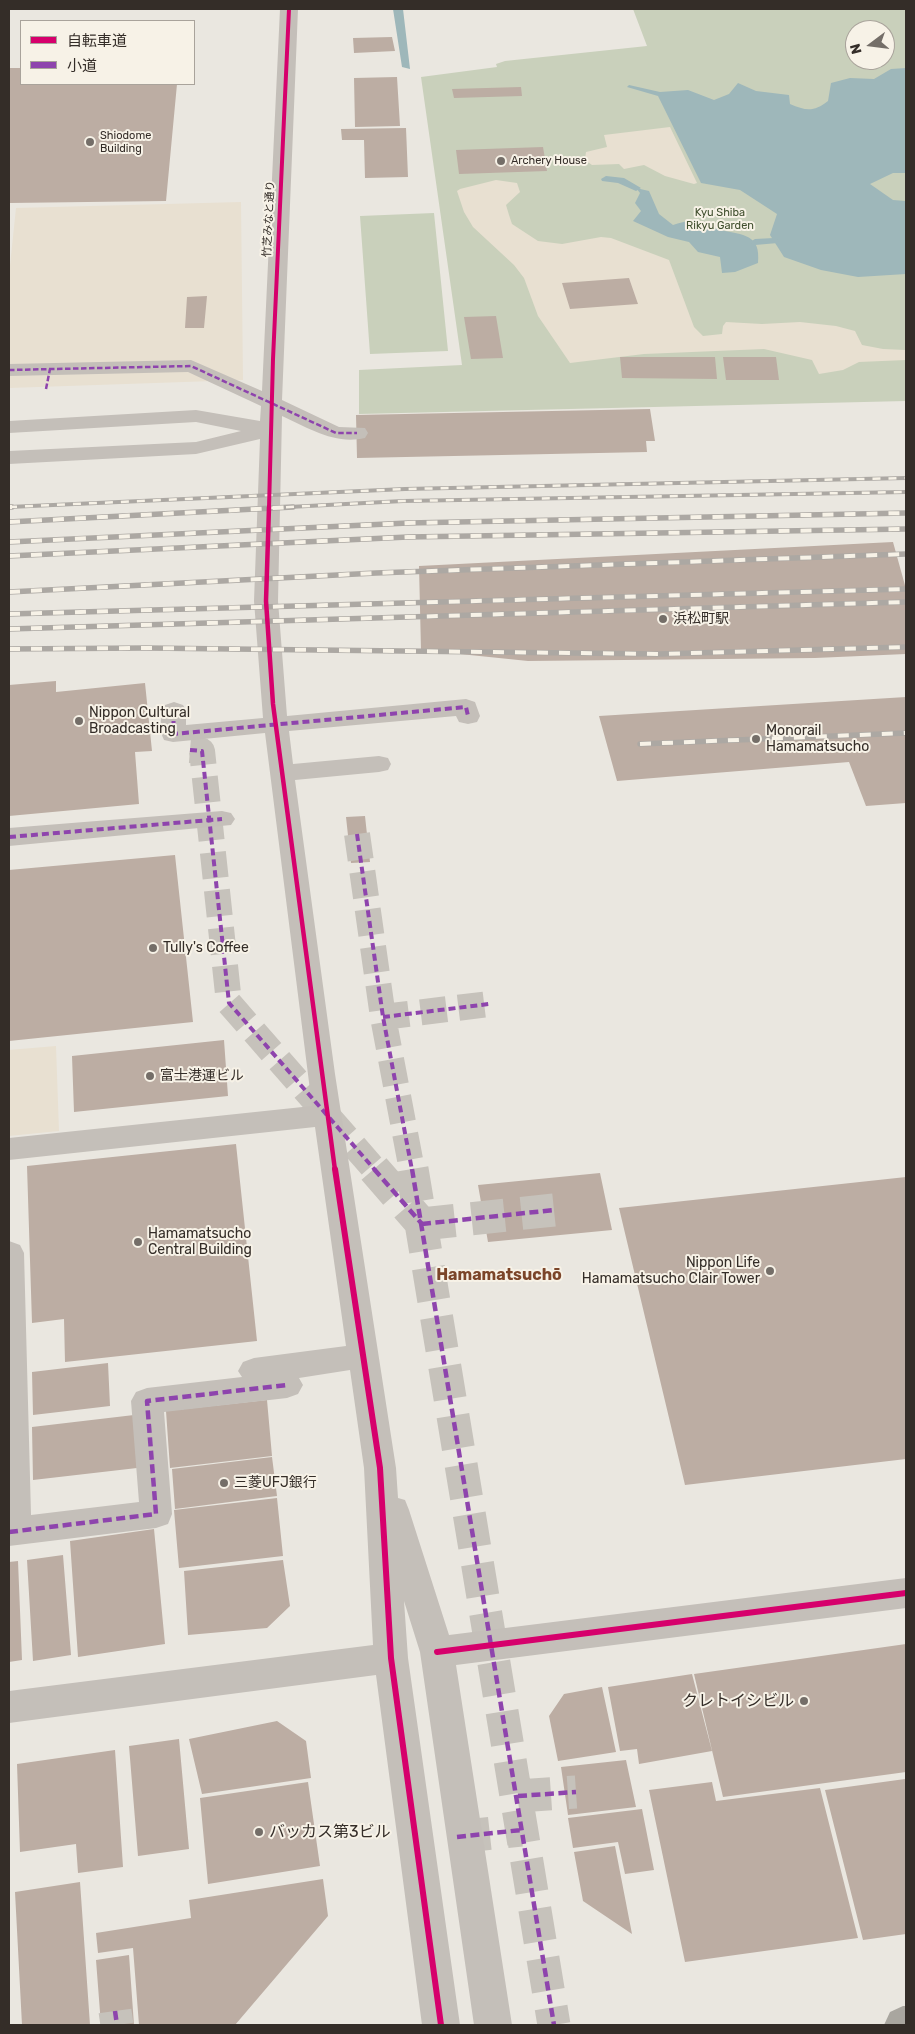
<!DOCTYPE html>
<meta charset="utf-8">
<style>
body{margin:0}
#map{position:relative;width:915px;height:2034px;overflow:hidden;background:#eae7e0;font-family:Rubik,"Noto Sans JP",sans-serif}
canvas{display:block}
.frame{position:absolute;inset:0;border:10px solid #342d28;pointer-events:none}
.legend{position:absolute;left:20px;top:20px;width:175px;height:65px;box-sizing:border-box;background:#f7f2e7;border:1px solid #a9a39b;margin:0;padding:6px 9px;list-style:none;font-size:15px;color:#342d28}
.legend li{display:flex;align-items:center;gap:10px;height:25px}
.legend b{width:25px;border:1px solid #a9a39b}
.north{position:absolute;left:845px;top:20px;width:50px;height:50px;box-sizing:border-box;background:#f7f2e7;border:1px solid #a9a39b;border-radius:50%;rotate:255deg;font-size:14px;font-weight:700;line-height:20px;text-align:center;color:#342d28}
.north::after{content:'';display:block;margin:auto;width:18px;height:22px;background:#746e68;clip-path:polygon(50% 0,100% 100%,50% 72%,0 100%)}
</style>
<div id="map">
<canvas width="915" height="2034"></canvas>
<div class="frame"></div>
<ul class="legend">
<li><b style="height:6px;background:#d6006c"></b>自転車道</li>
<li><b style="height:6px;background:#8e44ad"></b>小道</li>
</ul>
<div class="north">N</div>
</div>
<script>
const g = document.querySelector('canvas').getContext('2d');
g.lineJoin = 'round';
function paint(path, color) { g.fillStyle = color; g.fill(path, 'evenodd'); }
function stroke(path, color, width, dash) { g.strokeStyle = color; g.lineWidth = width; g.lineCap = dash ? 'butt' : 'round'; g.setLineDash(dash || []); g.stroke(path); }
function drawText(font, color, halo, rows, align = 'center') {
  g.font = font + ' Rubik,"Noto Sans JP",sans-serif'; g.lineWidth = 4; g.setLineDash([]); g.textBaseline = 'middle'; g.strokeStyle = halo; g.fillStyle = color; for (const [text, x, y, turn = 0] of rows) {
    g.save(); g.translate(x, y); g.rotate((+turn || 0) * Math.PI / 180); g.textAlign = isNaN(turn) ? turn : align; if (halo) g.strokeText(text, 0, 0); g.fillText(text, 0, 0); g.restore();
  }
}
const green = new Path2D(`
 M 633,9 L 906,9 L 906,401 L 359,414 L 359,370 L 462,365 L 421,77 L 497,67 L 496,64 L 505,61 L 647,46 ZM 855,30 L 885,30 L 885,60 L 855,60 Z
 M 434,213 L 448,351 L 370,354 L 360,216 Z`);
const plaza = new Path2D(`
 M 670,127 L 697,183 L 694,184 L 665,176 L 644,165 L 624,169 L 619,164 L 592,165 L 585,160 L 586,152 L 607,147 L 604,135 Z
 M 496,180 L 517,183 L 520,192 L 506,205 L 509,215 L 512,224 L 538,241 L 562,244 L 601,237 L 611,238 L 669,260 L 694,327 L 703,336 L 722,334 L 723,326 L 726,322 L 762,324 L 800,322 L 836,326 L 855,331 L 862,345 L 883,349 L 905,350 L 906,360 L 859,362 L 843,370 L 819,374 L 812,360 L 764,349 L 644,354 L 570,363 L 538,316 L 524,278 L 514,265 L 473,227 L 464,212 L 457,191 L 460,189 Z
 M 241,202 L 243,380 L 9,388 L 9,275 L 16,208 Z
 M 56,1046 L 59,1131 L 9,1136 L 9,1050 Z`);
const water = new Path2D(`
 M 906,68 L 906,173 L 893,173 L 870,184 L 893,200 L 906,201 L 906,274 L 858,277 L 821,270 L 784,257 L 770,235 L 777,214 L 740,190 L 701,183 L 658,96 L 627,87 L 629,85 L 660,92 L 688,90 L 714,100 L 729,94 L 738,83 L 756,91 L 789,95 L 790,104 C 806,111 814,112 828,101 L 831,83 L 850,78 L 874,79 L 891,69 Z
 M 636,188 L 649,191 L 659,214 L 673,225 C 679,223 686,221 692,220 C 701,219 712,228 721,230 C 743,235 761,234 758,263 L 735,272 L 722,273 L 720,257 L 698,252 L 689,242 L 668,237 L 633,221 L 641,211 L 635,203 L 640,193 Z`);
const stream = new Path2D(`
 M 393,9 L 403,9 L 410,69 L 402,67 Z
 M 606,176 L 624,178 L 641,188 L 636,191 L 618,183 L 602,181 L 601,179 Z
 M 774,238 L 779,241 L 778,243 L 755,245 L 750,242 L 755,239 Z`);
const building = new Path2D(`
 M 392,37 L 395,51 L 354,53 L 353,38 Z
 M 9,68 L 21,68 L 21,84 L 177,84 L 166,201 L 9,203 Z
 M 397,77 L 400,126 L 355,127 L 354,78 Z
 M 521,87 L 522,96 L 454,98 L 452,89 Z
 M 406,128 L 408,177 L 365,178 L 364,140 L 342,140 L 341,129 Z
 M 543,147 L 547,171 L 459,174 L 456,150 Z
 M 629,278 L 638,304 L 570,309 L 562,283 Z
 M 207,296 L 204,328 L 185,328 L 187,297 Z
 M 496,316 L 503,358 L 471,359 L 464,317 Z
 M 620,357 L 715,357 L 717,379 L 622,378 Z
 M 723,357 L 776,357 L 779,380 L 726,380 Z
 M 650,409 L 655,441 L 646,441 L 647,452 L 357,458 L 356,415 Z
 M 893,542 L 906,589 L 906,654 L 815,658 L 528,661 L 421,650 L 419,566 Z
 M 56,681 L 56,692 L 145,683 L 152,751 L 135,752 L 139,804 L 9,816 L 9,685 Z
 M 906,697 L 906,803 L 866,806 L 849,762 L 617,781 L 599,716 Z
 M 365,816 L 370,862 L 351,863 L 346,817 Z
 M 175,855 L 193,1022 L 9,1041 L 9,870 Z
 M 224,1040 L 228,1096 L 74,1112 L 72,1056 Z
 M 236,1144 L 257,1341 L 65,1362 L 64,1319 L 32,1323 L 27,1166 Z
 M 600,1173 L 612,1230 L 488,1242 L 478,1185 Z
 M 906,1177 L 906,1459 L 685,1485 L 619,1208 Z
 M 108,1363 L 110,1406 L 33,1415 L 32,1372 Z
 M 267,1400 L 272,1456 L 170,1468 L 166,1411 Z
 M 134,1415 L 137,1468 L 33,1480 L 32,1427 Z
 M 272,1457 L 277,1496 L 175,1509 L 172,1469 Z
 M 277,1498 L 283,1556 L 179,1568 L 174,1510 Z
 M 154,1529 L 165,1644 L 78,1657 L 70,1541 Z
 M 63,1555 L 71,1655 L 33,1661 L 27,1560 Z
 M 283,1560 L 290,1606 L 267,1628 L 188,1635 L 184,1571 Z
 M 18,1561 L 22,1660 L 9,1662 L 9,1562 Z
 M 906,1644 L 906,1772 L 723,1797 L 694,1674 Z
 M 692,1674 L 712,1751 L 639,1764 L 637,1749 L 620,1751 L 608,1687 Z
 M 602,1687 L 616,1752 L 558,1761 L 549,1716 L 564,1694 Z
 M 277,1721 L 306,1741 L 311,1778 L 202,1794 L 189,1739 Z
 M 179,1739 L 189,1849 L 138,1856 L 129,1746 Z
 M 115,1750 L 123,1867 L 78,1873 L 76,1844 L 20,1852 L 17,1764 Z
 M 626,1760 L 636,1807 L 568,1815 L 561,1767 Z
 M 905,1779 L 906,1934 L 863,1940 L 825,1790 Z
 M 308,1782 L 320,1866 L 208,1884 L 200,1798 Z
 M 712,1782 L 716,1801 L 820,1788 L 858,1938 L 685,1962 L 649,1790 Z
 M 642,1809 L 654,1870 L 625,1874 L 618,1842 L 573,1848 L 568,1818 Z
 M 615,1846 L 632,1934 L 583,1901 L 574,1852 Z
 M 323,1879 L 328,1916 L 235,2025 L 139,2025 L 133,1948 L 98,1953 L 96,1933 L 191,1918 L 189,1900 Z
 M 80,1882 L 90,2025 L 22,2025 L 15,1892 Z
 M 129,1955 L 134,2025 L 101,2025 L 96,1960 Z`);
const minorTunnelFar1 = new Path2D(`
 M 190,750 L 202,751 L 229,1003 L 375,1170
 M 357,834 L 383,1017 L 412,1170
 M 383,1017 L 489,1004`);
const minorTunnel = new Path2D(`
 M 374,1169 L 421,1223
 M 412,1169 L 554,2025
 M 422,1224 L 554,1210
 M 518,1796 L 576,1792
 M 457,1837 L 521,1830
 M 115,2011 L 117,2025`);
const minor = new Path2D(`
 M 280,9 L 298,9 L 282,400 L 339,427 L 365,428 L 368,433 L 365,438 C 334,445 309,428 282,416 L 278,601 L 287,716 L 466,699 L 475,702 L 480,716 L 477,722 L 468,724 L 459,722 L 456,716 L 289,731 L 293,764 L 379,756 L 388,758 L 391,764 L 388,770 L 379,772 L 295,780 L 335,1074 L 396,1468 L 398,1498 L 405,1500 L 409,1510 L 449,1635 L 906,1578 L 906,1608 L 456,1665 L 512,2025 L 474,2025 L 420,1652 L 404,1601 L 408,1658 L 460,2025 L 422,2025 L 376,1675 L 9,1723 L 9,1691 L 373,1645 L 364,1468 L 350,1370 L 299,1378 L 303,1385 L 298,1394 L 287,1398 L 164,1412 L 172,1514 L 168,1524 L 156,1528 L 9,1546 L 9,1241 L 20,1245 L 24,1253 L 31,1515 L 139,1502 L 131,1401 L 136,1392 L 147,1388 L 242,1377 L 238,1371 L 243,1362 L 254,1358 L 346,1346 L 315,1127 L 9,1160 L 9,1138 L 312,1106 L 265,733 L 173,742 L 164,740 C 159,731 160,713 165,705 L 174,702 L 183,705 L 186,710 L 186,725 L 263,718 L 254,601 L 260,439 L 196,454 L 9,464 L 9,451 L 196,442 L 241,431 L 196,422 L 9,433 L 9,421 L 196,410 L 260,421 L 261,406 L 188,372 L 9,376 L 9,364 L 191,360 L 262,391 Z
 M 222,811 L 231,813 L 235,819 L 231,825 L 9,846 L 9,828 Z`);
const highway = new Path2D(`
 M 903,2006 L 906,2006 L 906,2025 L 884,2025 L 890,2012 Z`);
const railFar1 = new Path2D(`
 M 9,507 L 405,489 L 906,478
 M 270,508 L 403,501 L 906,492`);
const rail = new Path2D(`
 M 9,507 L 12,507
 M 9,522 L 293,507
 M 9,542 L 408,523 L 906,513
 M 9,556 L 408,537 L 906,529
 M 9,592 L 376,573 L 906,554
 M 9,614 L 906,589
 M 9,629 L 906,602
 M 9,649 L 146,648 L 659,654 L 906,647
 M 640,744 L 906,733`);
const quietFar2 = new Path2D(`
 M 9,370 L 191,366 L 336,433 L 357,433
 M 46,389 L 50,369`);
const quietFar1 = new Path2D(`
 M 174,710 L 173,734 L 466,707 L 468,716
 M 190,750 L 202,751 L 229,1003 L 375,1170
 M 357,834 L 383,1017 L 412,1170
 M 9,837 L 222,819
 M 383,1017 L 489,1004`);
const quiet = new Path2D(`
 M 374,1169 L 422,1224
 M 412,1169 L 554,2025
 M 422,1224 L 554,1210
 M 9,1532 L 156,1514 L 147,1401 L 287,1385
 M 518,1796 L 576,1792
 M 457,1837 L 521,1830
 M 115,2011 L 117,2025`);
const cyclewayFar2 = new Path2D(`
 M 269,508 L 273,359 L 289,9`);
const cyclewayFar1 = new Path2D(`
 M 269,507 L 266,601 L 273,704 L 335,1170`);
const cycleway = new Path2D(`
 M 335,1169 L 380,1468 L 391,1658 L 441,2025
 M 437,1652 L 906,1593`);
const markers = [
 [90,142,5,"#746e68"],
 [501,161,5,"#746e68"],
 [663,619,5,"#746e68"],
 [79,721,5,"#746e68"],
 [756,739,5,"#746e68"],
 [153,948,5,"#746e68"],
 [150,1076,5,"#746e68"],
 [138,1242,5,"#746e68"],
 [770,1271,5,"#746e68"],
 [224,1483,5,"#746e68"],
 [804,1701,5,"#746e68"],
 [259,1832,5,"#746e68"]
];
const farPoinames = [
 ["Shiodome",100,136],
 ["Building",100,149],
 ["Archery House",511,161]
];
const farParknames = [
 ["Kyu Shiba",720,213],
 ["Rikyu Garden",720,226]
];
const farStreetnames = [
 ["竹芝みなと通り",269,219,-87]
];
const poiNames = [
 ["浜松町駅",673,619],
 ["Nippon Cultural",89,713],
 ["Broadcasting",89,729],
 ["Monorail",766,731],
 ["Hamamatsucho",766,747],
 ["Tully's Coffee",163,948],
 ["富士港運ビル",160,1076],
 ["Hamamatsucho",148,1234],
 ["Central Building",148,1250],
 ["Nippon Life",760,1263,"right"],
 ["Hamamatsucho Clair Tower",760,1279,"right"],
 ["三菱UFJ銀行",234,1483]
];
const quarterNames = [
 ["Hamamatsuchō",499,1275]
];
const nearPoinames = [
 ["クレトイシビル",794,1701],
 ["バッカス第3ビル",269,1832,"left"]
];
paint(green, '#c9d0bb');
paint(plaza, '#e8e0d1');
paint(water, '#9eb7ba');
paint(stream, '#9eb7ba');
paint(building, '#bcada3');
stroke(minorTunnelFar1, '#c6c2bb', 26, [26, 12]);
stroke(minorTunnel, '#c6c2bb', 33, [33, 17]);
paint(minor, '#c4bfb9');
paint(highway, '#a9a69f');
stroke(railFar1, '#aca8a3', 4);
stroke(rail, '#aca8a3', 5.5);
stroke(railFar1, '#f7f2e7', 2.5, [8]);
stroke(rail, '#f7f2e7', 4, [11]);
stroke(quietFar2, '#8e44ad', 2.5, [5.5, 2.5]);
stroke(quietFar1, '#8e44ad', 4, [7, 4]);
stroke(quiet, '#8e44ad', 4.5, [9, 4.5]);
stroke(cyclewayFar2, '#d6006c', 4);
stroke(cyclewayFar1, '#d6006c', 4.5);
stroke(cycleway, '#d6006c', 6);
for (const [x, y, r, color] of markers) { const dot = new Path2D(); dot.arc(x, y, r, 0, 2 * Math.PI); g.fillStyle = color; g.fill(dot); stroke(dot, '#f7f2e7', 2); }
drawText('11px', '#342d28', '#f7f2e7', farPoinames, 'left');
drawText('11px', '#404f2e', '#f7f2e7', farParknames);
drawText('11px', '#342d28', '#f7f2e7', farStreetnames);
drawText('14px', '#342d28', '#f7f2e7', poiNames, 'left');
drawText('bold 16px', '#7b4529', '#f7f2e7', quarterNames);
drawText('16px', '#342d28', '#f7f2e7', nearPoinames, 'right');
</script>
